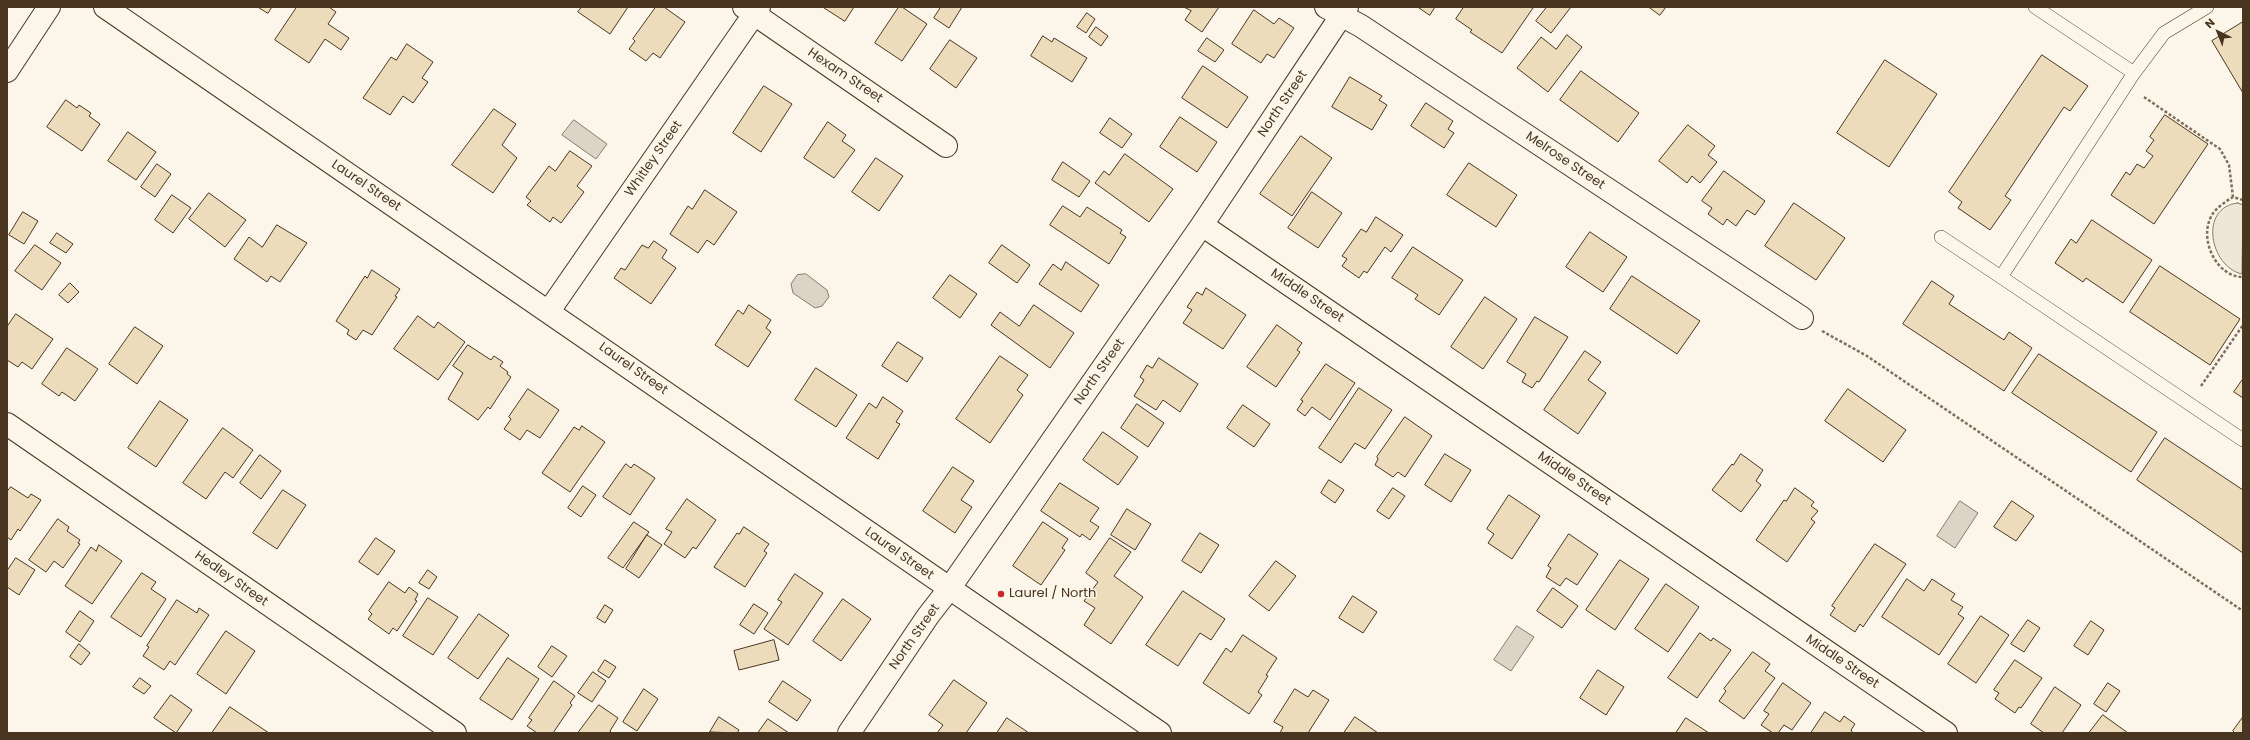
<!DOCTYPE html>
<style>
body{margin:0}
#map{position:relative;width:2250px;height:740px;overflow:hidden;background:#fbf6e9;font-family:Poppins,sans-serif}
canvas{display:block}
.frame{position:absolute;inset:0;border:8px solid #4a3520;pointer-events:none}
.north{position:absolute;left:2198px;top:12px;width:40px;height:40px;-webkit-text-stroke:3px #fbf6e9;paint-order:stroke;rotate:317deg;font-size:11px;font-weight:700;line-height:16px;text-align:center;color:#4a3520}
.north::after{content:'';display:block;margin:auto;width:14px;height:18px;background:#4a3520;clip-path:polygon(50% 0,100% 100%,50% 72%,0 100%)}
</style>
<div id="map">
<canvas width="2250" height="740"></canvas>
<div class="frame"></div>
<div class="north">N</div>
</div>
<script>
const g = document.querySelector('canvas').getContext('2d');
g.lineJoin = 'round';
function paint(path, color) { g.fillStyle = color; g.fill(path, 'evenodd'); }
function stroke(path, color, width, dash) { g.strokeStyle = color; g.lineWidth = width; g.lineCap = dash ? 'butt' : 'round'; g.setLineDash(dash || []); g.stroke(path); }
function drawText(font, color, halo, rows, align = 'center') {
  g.font = font + ' Poppins,sans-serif'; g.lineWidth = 3; g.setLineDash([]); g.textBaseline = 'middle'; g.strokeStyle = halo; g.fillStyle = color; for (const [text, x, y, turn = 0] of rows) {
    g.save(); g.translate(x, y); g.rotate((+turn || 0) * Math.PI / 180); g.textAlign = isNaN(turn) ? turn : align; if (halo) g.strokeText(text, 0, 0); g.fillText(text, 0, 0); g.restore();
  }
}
const green = new Path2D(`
 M 2238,203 L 2243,205 L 2242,274 C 2210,267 2198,207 2238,203 Z`);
const water = new Path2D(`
 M 574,120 L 607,144 L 596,159 L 562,135 Z
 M 806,274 L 827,290 L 829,297 L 822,306 L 815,308 L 793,293 L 791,284 L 797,275 Z
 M 1960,501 L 1978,513 L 1955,548 L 1937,536 Z
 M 1517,626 L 1534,637 L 1511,671 L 1494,660 Z`);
const building = new Path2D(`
 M 258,7 L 272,7 L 268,13 Z
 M 297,7 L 329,7 L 336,12 L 328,24 L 349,38 L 341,50 L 325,39 L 309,63 L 275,40 Z
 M 582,7 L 628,7 L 610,34 L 578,12 Z
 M 656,7 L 664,7 L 685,22 L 660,58 L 653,53 L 646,61 L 629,49 L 635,41 L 633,39 Z
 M 823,7 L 854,7 L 845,21 Z
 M 899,7 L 902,7 L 927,24 L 902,61 L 875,43 Z
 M 941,7 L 962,7 L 949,28 L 934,18 Z
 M 1184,7 L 1219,7 L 1202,32 L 1185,20 L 1191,11 Z
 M 1418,7 L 1435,7 L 1430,15 Z
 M 1464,7 L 1532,7 L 1533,8 L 1502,53 L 1470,32 L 1472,30 L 1456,19 Z
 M 1547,7 L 1571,7 L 1551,33 L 1536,21 Z
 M 1649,7 L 1666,7 L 1660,15 Z
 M 1254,10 L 1274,24 L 1279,18 L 1294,28 L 1274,58 L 1267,54 L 1261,63 L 1232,44 Z
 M 1087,13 L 1095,19 L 1086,33 L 1077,27 Z
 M 2243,22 L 2243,93 L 2212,41 Z
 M 1096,27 L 1108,36 L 1101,46 L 1089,37 Z
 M 1567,35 L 1582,47 L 1548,92 L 1517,68 L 1541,37 L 1556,49 Z
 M 1043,36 L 1052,42 L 1054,38 L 1087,58 L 1072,82 L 1031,56 Z
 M 1207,38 L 1224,50 L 1215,62 L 1198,51 Z
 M 950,40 L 977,58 L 956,88 L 930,69 Z
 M 407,44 L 433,62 L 422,78 L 428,82 L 413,103 L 403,96 L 390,115 L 363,98 L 391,57 L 396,60 Z
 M 2042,55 L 2088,86 L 2070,111 L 2064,107 L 2005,196 L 2011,200 L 1990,230 L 1958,208 L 1962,202 L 1949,192 Z
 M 1885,60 L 1937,94 L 1889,167 L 1837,133 Z
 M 1203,66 L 1248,97 L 1227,128 L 1182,98 Z
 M 1581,71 L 1639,113 L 1618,142 L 1560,100 Z
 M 1350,77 L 1382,96 L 1379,100 L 1387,105 L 1372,130 L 1332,107 Z
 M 764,86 L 792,104 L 761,152 L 733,133 Z
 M 66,100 L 77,108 L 79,105 L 91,113 L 89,116 L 100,124 L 82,151 L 47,127 Z
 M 1426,103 L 1453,121 L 1448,129 L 1454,133 L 1444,148 L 1411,126 Z
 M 494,109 L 516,124 L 502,145 L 517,158 L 493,193 L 452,165 Z
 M 2165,115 L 2208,144 L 2154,224 L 2111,195 L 2126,172 L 2130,175 L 2137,164 L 2144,168 L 2153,156 L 2146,151 L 2154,140 L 2150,137 Z
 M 1180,117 L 1217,142 L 1197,172 L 1160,147 Z
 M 1110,118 L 1132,134 L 1122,148 L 1100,133 Z
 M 828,122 L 846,135 L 842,141 L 855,150 L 834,178 L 804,158 Z
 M 1688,125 L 1715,146 L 1708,155 L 1717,162 L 1700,183 L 1692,176 L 1687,183 L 1659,161 Z
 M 128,132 L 156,152 L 136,180 L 108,161 Z
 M 1301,136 L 1332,158 L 1292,216 L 1260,194 Z
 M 570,151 L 592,166 L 577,186 L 584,192 L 561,223 L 553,217 L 550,222 L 527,205 L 531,201 L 526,197 L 549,166 L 555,171 Z
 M 1125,154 L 1173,189 L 1149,222 L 1095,183 L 1104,171 L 1109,175 Z
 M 876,158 L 903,176 L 879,211 L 852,192 Z
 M 1063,162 L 1090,181 L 1079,197 L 1052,180 Z
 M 1469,163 L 1517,195 L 1496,227 L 1447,195 Z
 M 157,164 L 171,174 L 155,197 L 141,187 Z
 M 1724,171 L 1765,201 L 1755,215 L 1747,210 L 1736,226 L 1727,219 L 1723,225 L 1708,214 L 1712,208 L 1702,201 Z
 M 705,190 L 737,212 L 714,245 L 707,240 L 698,253 L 670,234 L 688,206 L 692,209 Z
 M 1312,192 L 1342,213 L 1318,248 L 1288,228 Z
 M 209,193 L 246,220 L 225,247 L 189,219 Z
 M 172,195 L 191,208 L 173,233 L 155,220 Z
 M 1794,203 L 1845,238 L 1816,280 L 1765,246 Z
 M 1063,206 L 1080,217 L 1087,207 L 1122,230 L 1120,233 L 1126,237 L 1109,264 L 1050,225 Z
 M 23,212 L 38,221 L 24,244 L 9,235 Z
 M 1376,217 L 1403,235 L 1391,252 L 1385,247 L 1367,273 L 1364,271 L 1359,278 L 1342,266 L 1347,259 L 1342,256 L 1361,229 L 1366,232 Z
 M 2092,220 L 2152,260 L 2123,303 L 2086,278 L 2083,282 L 2055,263 L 2071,239 L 2076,243 Z
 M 277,225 L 307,243 L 280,282 L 271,276 L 267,282 L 234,259 L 249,237 L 262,247 Z
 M 1590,232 L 1627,257 L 1603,292 L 1566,267 Z
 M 57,233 L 73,244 L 66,253 L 50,243 Z
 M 654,241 L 667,250 L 662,258 L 676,268 L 651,304 L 614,278 L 621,268 L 625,270 L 642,245 L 648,248 Z
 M 35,245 L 61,263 L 42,290 L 15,271 Z
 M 1002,245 L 1030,265 L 1017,283 L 989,263 Z
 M 1413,247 L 1463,280 L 1439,315 L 1415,299 L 1418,295 L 1392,278 Z
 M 1066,262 L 1099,285 L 1081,312 L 1039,284 L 1053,264 L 1061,270 Z
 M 2160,266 L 2240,319 L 2210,365 L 2130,312 Z
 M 372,270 L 400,289 L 395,296 L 397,297 L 372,335 L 363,330 L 356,340 L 347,334 L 349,330 L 336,321 L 365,276 L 367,278 Z
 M 950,275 L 977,294 L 960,318 L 933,298 Z
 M 1632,276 L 1700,321 L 1677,354 L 1610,309 Z
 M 1932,281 L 1954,296 L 1949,304 L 2004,340 L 2009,332 L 2032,348 L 2004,391 L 1903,324 Z
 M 70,283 L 79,292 L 68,303 L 59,295 Z
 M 1206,288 L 1246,315 L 1223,349 L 1183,323 L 1192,310 L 1187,307 L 1197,292 L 1202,295 Z
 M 1485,297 L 1517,319 L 1483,369 L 1451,347 Z
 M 749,305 L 771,320 L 766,328 L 771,332 L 748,367 L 715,345 L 738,310 L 743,314 Z
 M 1034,305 L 1074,333 L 1050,368 L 991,325 L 1000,312 L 1019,326 Z
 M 16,314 L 53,339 L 32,369 L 22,362 L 18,367 L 7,360 L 7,327 Z
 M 418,316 L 434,328 L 438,322 L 465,342 L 438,380 L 394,349 Z
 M 1535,317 L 1568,337 L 1539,382 L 1537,381 L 1532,388 L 1522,382 L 1526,374 L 1507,362 Z
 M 1277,325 L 1302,343 L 1297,350 L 1300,352 L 1276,387 L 1247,367 Z
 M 135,327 L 163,346 L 137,384 L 109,364 Z
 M 898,342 L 923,358 L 907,382 L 882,366 Z
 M 468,345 L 491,360 L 494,356 L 503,362 L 500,366 L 508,372 L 507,374 L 511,377 L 490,409 L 488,407 L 478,420 L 448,399 L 463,373 L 453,366 Z
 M 67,348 L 98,369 L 75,401 L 62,392 L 59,396 L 42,384 Z
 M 1585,351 L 1601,362 L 1588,380 L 1606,393 L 1578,434 L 1544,410 Z
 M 2039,354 L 2157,432 L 2131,472 L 2012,393 Z
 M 1000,356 L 1028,375 L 1017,390 L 1023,395 L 990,443 L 956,419 Z
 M 1159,358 L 1198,384 L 1180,412 L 1163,400 L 1156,410 L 1134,396 L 1144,380 L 1140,377 L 1147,365 L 1152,368 Z
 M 1326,364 L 1355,383 L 1330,420 L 1312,407 L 1305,416 L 1297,410 L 1303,401 L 1301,400 Z
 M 816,368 L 857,395 L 836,427 L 795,400 Z
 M 2243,379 L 2243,398 L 2234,392 Z
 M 1359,388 L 1392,410 L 1365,449 L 1355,443 L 1341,463 L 1319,448 Z
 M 528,389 L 559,410 L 540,438 L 527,430 L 520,440 L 504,429 L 511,419 L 509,417 Z
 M 1848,389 L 1906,430 L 1883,462 L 1825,421 Z
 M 883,397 L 903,411 L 896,422 L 900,424 L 878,459 L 846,438 L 869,403 L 876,408 Z
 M 160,401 L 188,420 L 156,467 L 128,448 Z
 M 1137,404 L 1164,423 L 1148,447 L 1121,428 Z
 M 1243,405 L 1270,424 L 1254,447 L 1227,428 Z
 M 1405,417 L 1432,436 L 1405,477 L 1398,472 L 1393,477 L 1375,465 L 1378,459 L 1377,457 Z
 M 582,426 L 605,442 L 570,492 L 542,473 L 574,427 L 579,430 Z
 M 223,428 L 253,450 L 233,478 L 225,472 L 206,499 L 183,483 Z
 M 1103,432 L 1138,457 L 1118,485 L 1083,460 Z
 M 2165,438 L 2243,490 L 2243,553 L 2137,480 Z
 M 1445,454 L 1471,470 L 1451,502 L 1425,485 Z
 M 1741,454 L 1763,470 L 1756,481 L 1761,485 L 1741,512 L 1712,490 L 1732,464 L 1733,465 Z
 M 260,455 L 281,471 L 261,499 L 240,483 Z
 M 626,464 L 631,468 L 634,464 L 655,478 L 630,515 L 603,497 Z
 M 953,467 L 974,481 L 961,500 L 972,507 L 955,533 L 923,511 Z
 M 1329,480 L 1344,490 L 1335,503 L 1321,493 Z
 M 1060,483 L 1099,508 L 1090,521 L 1099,527 L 1090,540 L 1082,534 L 1080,537 L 1041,511 Z
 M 583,486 L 596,495 L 581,517 L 568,508 Z
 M 11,487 L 28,498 L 31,494 L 41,500 L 20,531 L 18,529 L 11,540 L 7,537 L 7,492 Z
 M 1393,488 L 1405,496 L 1389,519 L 1377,511 Z
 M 1795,488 L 1814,502 L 1811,506 L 1818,511 L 1811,519 L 1815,522 L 1787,562 L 1756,540 L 1784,500 L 1786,501 Z
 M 283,490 L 306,505 L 277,549 L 253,533 Z
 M 1509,495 L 1540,516 L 1512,559 L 1488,543 L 1494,534 L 1487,529 Z
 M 687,499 L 716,520 L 696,549 L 693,547 L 685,558 L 664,544 L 672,532 L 666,529 Z
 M 2012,501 L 2034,516 L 2016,541 L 1994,527 Z
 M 1127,509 L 1151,524 L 1135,550 L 1111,535 Z
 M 58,519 L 69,527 L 67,531 L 80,540 L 78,543 L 80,544 L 63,568 L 54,561 L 46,572 L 29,560 Z
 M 634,522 L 649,532 L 623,568 L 608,558 Z
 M 1043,522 L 1068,539 L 1062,548 L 1065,550 L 1041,585 L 1013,566 Z
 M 744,527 L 769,544 L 764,551 L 767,553 L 745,587 L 714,567 L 737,533 L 739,534 Z
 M 1200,533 L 1219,545 L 1201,573 L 1182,561 Z
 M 1569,534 L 1598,554 L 1577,585 L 1566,578 L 1560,586 L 1546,577 L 1551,568 L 1548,566 Z
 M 647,535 L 662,545 L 639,578 L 626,569 Z
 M 376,538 L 395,551 L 378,575 L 359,562 Z
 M 1110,538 L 1131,552 L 1114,576 L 1143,597 L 1111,644 L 1084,625 L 1095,608 L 1084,601 L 1098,582 L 1086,573 Z
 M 1875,544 L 1906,564 L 1863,627 L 1860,624 L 1855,632 L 1830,615 L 1835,608 L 1832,606 Z
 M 99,545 L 122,561 L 92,604 L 65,586 L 91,547 L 96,551 Z
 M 16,558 L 35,570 L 19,595 L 7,587 L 7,571 Z
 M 1620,560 L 1649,579 L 1615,630 L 1586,610 Z
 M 1276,561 L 1296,576 L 1269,611 L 1249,596 Z
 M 428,570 L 437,577 L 429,589 L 419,583 Z
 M 142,573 L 156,582 L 151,589 L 166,599 L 141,637 L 111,617 Z
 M 795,574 L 823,593 L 788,645 L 764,629 L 782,602 L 778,600 Z
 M 1907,579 L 1924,591 L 1932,579 L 1955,594 L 1951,600 L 1963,607 L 1958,614 L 1964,618 L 1939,655 L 1882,617 Z
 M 389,582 L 405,593 L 409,587 L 418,594 L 415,600 L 417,601 L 397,631 L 393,628 L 389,634 L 368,619 L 372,614 L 369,611 Z
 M 1666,584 L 1699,607 L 1668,652 L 1635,629 Z
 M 1553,588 L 1578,606 L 1562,628 L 1537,611 Z
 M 1183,591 L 1225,619 L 1211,640 L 1200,633 L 1178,666 L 1146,645 Z
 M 1353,596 L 1377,612 L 1363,633 L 1339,618 Z
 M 428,598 L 458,617 L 433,655 L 403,636 Z
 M 843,599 L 871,619 L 841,661 L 813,641 Z
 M 177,600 L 197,613 L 199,608 L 209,615 L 175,665 L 170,661 L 164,670 L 143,656 L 149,647 L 147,646 Z
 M 754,604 L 768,613 L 754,634 L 740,625 Z
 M 605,605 L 613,610 L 605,623 L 597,618 Z
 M 80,611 L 94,621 L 80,642 L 66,632 Z
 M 479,614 L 509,635 L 478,679 L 448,658 Z
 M 1981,616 L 2009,635 L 1976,683 L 1948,664 Z
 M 2028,620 L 2040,628 L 2024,652 L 2011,644 Z
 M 2091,621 L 2104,630 L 2088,655 L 2074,646 Z
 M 226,631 L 255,651 L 226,694 L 197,674 Z
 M 1700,633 L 1711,641 L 1713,638 L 1731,650 L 1697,698 L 1668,678 Z
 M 1243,635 L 1277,658 L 1266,675 L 1268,676 L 1258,692 L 1262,695 L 1249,714 L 1203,683 L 1226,648 L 1231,652 Z
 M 774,640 L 779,660 L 739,670 L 734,651 Z
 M 79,644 L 90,653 L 81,665 L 70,657 Z
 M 552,646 L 567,656 L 552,677 L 538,667 Z
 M 1753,652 L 1770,664 L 1765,671 L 1775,678 L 1744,719 L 1719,701 L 1726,691 L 1724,689 Z
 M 508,658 L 539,679 L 512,720 L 480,699 Z
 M 605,660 L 616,667 L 609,678 L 598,671 Z
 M 2015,660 L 2042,678 L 2021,708 L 2019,707 L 2015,713 L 1995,699 L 1999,693 L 1994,690 Z
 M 1598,670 L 1624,687 L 1606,715 L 1580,698 Z
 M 593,672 L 606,681 L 592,702 L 578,693 Z
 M 140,678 L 151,686 L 144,694 L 133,687 Z
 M 954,680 L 987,703 L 966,733 L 937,733 L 943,725 L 929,715 Z
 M 554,681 L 575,696 L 570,703 L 572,705 L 553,733 L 537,733 L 527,726 L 532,720 L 529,718 Z
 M 783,681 L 811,700 L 797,721 L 769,702 Z
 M 1783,683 L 1811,703 L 1792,730 L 1784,725 L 1778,733 L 1773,733 L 1761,725 L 1769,714 L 1764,711 Z
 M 2108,683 L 2120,691 L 2106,712 L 2094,704 Z
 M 2055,687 L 2081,705 L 2062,733 L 2044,733 L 2031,724 Z
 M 644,689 L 658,699 L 637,731 L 623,722 Z
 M 1295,689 L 1308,697 L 1313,690 L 1329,700 L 1308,733 L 1280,733 L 1283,727 L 1274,722 Z
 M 171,695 L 192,710 L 176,733 L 154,718 Z
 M 599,705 L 618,718 L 610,731 L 612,733 L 578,733 Z
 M 230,707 L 269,733 L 212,733 Z
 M 1825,712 L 1840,722 L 1844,716 L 1855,724 L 1851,730 L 1853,733 L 1811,733 Z
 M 2103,715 L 2128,733 L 2089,733 Z
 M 719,717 L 739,730 L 737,733 L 710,732 Z
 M 1355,717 L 1378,733 L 1344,733 Z
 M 2243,717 L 2243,733 L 2235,733 L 2233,731 Z
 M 1007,718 L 1029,733 L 997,733 Z
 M 1686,718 L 1709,733 L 1676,733 Z
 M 768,719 L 789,733 L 758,733 Z`);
const path = new Path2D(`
 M 2144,97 L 2220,149 L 2229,165 L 2233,197
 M 2243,200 L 2233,197 C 2225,202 2216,208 2212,215 C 2198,238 2216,277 2243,277
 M 1822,331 L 1867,356 L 2243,611
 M 2201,386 L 2243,325`);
const lane = new Path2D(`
 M 2035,7 L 2134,73
 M 2207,7 L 2164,33 L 2134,73 L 2001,277 L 2243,440
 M 1941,237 L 2001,277`);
const street = new Path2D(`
 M 105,7 L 1160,733
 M 744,7 L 946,146
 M 1326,7 L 1361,26 L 1802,318
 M 1202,225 L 1946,733
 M 549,311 L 759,7
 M 7,424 L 455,733
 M 849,733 L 928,616 L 949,589 L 1202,225 L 1347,7`);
const secondary = new Path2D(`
 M 7,71 L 49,7`);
const markers = [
 [1001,594,4,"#c62828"]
];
const streetNames = [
 ["Hexam Street",845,76,34],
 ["North Street",1283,104,-56],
 ["Whitley Street",654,159,-55],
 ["Melrose Street",1565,161,34],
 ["Laurel Street",366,186,34],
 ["Middle Street",1307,296,34],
 ["Laurel Street",633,369,35],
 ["North Street",1100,372,-55],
 ["Middle Street",1574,479,34],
 ["Laurel Street",899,554,35],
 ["Hedley Street",231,579,35],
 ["North Street",915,637,-55],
 ["Middle Street",1842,662,34]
];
const poiNames = [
 ["Laurel / North",1009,594]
];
paint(green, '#ede6d9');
stroke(green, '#887966', 1);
paint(water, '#dcd4c6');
stroke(water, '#887966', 1);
paint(building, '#ecdcbc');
stroke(building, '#4a3520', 1);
stroke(lane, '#4a3520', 14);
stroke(street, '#4a3520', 24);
stroke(secondary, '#4a3520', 24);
stroke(path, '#7f6f5c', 2.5, [3, 2]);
stroke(lane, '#fbf6e9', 13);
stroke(street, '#fbf6e9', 22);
stroke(secondary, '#fbf6e9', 22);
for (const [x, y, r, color] of markers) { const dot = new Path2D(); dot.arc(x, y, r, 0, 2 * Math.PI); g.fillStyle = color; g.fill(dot); stroke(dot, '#fbf6e9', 1.5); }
drawText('13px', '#4a3520', '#fbf6e9', streetNames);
drawText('13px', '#4a3520', '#fbf6e9', poiNames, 'left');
</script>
